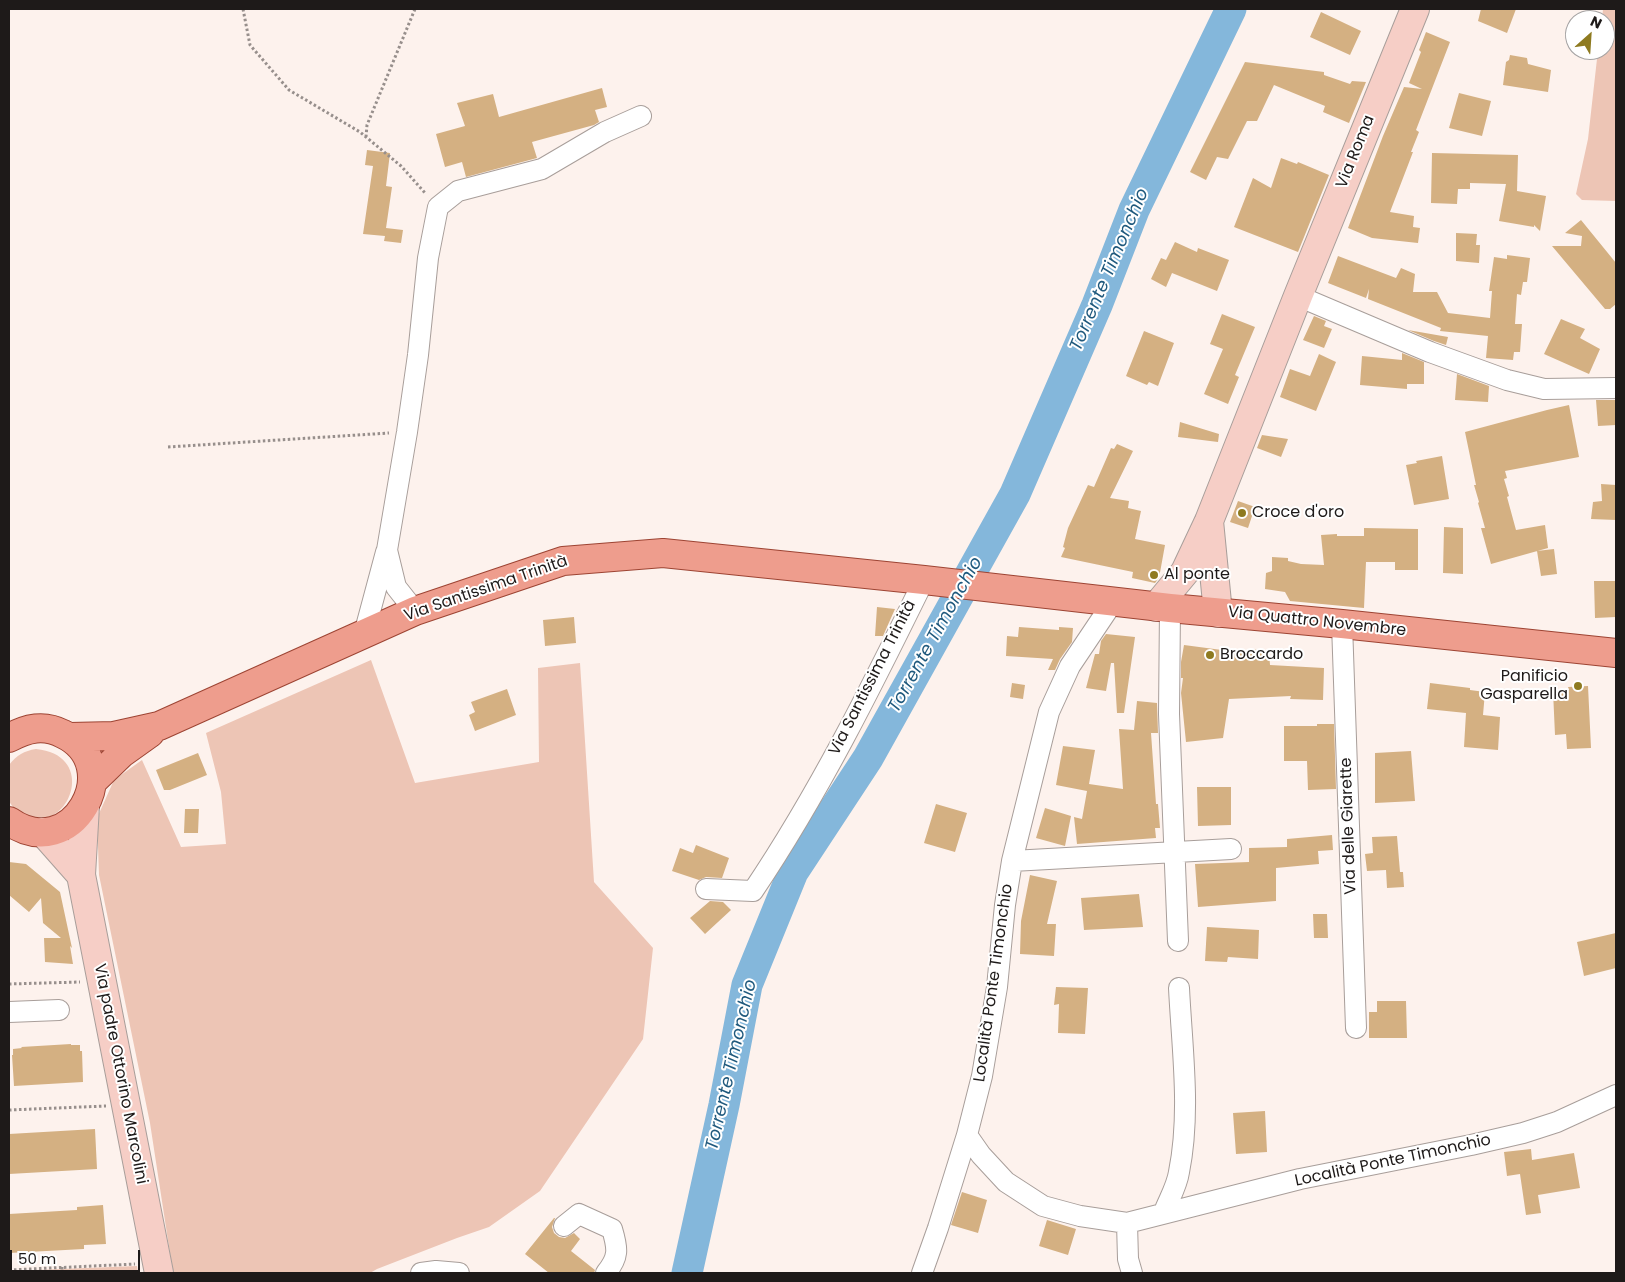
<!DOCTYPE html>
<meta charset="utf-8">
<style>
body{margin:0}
#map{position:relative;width:1625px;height:1282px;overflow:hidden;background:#fdf2ed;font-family:Poppins,sans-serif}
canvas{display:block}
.frame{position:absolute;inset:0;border:10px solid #1e1a19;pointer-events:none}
.north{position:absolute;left:1565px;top:10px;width:50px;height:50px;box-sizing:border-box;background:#fff;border:1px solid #a5a3a3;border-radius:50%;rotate:26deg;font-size:14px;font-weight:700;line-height:20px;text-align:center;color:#1e1a19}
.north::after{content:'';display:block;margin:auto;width:18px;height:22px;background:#8e7a20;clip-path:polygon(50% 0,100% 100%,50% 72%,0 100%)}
.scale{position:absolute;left:10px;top:1250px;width:130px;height:22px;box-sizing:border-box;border:2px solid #1e1a19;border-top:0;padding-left:6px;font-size:15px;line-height:18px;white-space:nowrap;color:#1e1a19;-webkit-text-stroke:4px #fff;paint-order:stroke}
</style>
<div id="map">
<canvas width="1625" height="1282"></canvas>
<div class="frame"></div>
<div class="north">N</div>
<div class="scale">50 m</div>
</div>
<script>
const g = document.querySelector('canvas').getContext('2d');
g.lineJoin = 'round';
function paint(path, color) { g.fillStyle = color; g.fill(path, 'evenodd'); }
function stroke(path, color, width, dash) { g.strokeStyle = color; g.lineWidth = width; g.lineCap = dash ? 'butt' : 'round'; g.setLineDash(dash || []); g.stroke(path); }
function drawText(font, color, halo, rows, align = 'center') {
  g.font = font + ' Poppins,sans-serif'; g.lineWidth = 4; g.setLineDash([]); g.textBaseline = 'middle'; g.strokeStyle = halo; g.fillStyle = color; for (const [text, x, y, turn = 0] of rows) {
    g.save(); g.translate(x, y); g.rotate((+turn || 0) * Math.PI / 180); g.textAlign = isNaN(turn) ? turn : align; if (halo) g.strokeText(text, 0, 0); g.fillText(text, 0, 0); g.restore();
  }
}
const green = new Path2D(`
 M 1603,9 L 1616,9 L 1616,201 L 1582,200 L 1576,194 L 1588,139 L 1598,50 L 1605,50 L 1605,20 L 1602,20 Z
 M 371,660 L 415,783 L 539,762 L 538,668 L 580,663 L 594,882 L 653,948 L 643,1039 L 540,1191 L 489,1227 L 457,1238 L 377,1269 L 370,1273 L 173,1273 L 150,1123 L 99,875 L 97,818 L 114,780 L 142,760 L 181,847 L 226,844 L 221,792 L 206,733 Z
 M 36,749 C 99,755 69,834 27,816 C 19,813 13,809 9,801 L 9,765 C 17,755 24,751 36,749 Z
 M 137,1266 L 138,1273 L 9,1273 L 9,1271 Z`);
const river = new Path2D(`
 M 687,1273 L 724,1105 L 747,985 L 793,872 L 868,758 L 1015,494 L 1097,305 L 1134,210 L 1231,9`);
const building = new Path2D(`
 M 1481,9 L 1516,9 L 1507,33 L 1478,21 Z
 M 1321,12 L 1361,31 L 1350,55 L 1310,37 Z
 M 1426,32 L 1450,42 L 1416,130 L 1419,132 L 1411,152 L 1413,152 L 1390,212 L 1414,216 L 1413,227 L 1420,228 L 1418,243 L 1372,238 L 1348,228 L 1383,136 L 1404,87 L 1422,89 L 1409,83 L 1421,52 L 1419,50 Z
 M 1510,55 L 1527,58 L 1528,64 L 1551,70 L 1548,92 L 1503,85 L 1506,62 L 1509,60 Z
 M 1245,62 L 1324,72 L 1324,75 L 1350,84 L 1352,81 L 1366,82 L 1349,123 L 1323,112 L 1325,106 L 1274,85 L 1257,121 L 1247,121 L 1228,159 L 1217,157 L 1206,180 L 1190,172 Z
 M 602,88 L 607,107 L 595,110 L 599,122 L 594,125 L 532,142 L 537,158 L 466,177 L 462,162 L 445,167 L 436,134 L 465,126 L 457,103 L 493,94 L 499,117 Z
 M 1459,93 L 1491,101 L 1482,136 L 1449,128 Z
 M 367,150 L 390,153 L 386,186 L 392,187 L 386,228 L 403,230 L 401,243 L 384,241 L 385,236 L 363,234 L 373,166 L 365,165 Z
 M 1432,153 L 1518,155 L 1517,191 L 1546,196 L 1540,231 L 1534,225 L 1534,227 L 1499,221 L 1506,184 L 1470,183 L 1470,189 L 1458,189 L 1457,204 L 1431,203 Z
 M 1281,158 L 1297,164 L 1298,162 L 1329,175 L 1298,252 L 1234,227 L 1253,178 L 1271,188 Z
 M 1581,220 L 1616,263 L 1616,304 L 1610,309 L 1605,309 L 1552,246 L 1581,246 L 1582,236 L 1565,233 Z
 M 1456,233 L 1477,234 L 1476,245 L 1480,245 L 1479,263 L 1456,261 Z
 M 1175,242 L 1197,252 L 1198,248 L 1229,260 L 1217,291 L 1172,273 L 1166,287 L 1151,279 L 1161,258 L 1166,260 Z
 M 1507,255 L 1530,258 L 1527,282 L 1523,282 L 1521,295 L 1517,294 L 1515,324 L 1522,324 L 1520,352 L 1514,352 L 1513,360 L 1486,358 L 1488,336 L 1440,331 L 1441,328 L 1368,299 L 1369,289 L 1366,298 L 1328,283 L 1338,256 L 1396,278 L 1401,268 L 1415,274 L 1413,292 L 1437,292 L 1448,313 L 1490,318 L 1492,291 L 1489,291 L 1494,257 L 1507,259 Z
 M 1222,314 L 1255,327 L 1235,375 L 1239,377 L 1228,404 L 1204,394 L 1223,349 L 1210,344 Z
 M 1314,316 L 1326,321 L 1324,326 L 1332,329 L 1324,348 L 1303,340 Z
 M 1561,319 L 1585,329 L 1580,338 L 1600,349 L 1589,374 L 1544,354 Z
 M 1408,330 L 1448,337 L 1446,345 L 1434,341 Z
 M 1144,331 L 1174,343 L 1158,386 L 1149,382 L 1147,385 L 1126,376 Z
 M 1402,353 L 1424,362 L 1424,384 L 1407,384 L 1407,389 L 1360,385 L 1362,356 L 1402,360 Z
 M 1319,354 L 1336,362 L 1316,411 L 1280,397 L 1290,369 L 1310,376 Z
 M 1457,374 L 1489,386 L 1488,402 L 1455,400 Z
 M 1596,400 L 1616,400 L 1616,425 L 1598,426 Z
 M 1569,405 L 1579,457 L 1505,471 L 1507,478 L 1504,479 L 1509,496 L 1507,497 L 1516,530 L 1545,525 L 1548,548 L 1491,564 L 1481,528 L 1485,528 L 1478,503 L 1479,502 L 1474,485 L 1476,485 L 1465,432 L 1547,410 Z
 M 1180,422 L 1219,434 L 1218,442 L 1178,437 Z
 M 1262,435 L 1288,439 L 1281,457 L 1257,448 Z
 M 1117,444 L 1133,451 L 1110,498 L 1129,501 L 1128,508 L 1141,511 L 1135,539 L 1165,545 L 1159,578 L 1155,583 L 1132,578 L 1133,572 L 1061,557 L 1065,548 L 1063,547 L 1068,528 L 1088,485 L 1094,487 L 1111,448 L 1114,449 Z
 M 1442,456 L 1449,499 L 1414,505 L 1406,465 L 1417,463 L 1416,461 Z
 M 1601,484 L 1616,485 L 1616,520 L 1591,519 L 1593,502 L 1602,501 Z
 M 1238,501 L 1255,507 L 1248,528 L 1230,522 Z
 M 1444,527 L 1463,528 L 1463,574 L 1443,573 Z
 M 1364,528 L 1418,529 L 1418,570 L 1395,570 L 1395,562 L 1366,562 L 1364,608 L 1290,601 L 1285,592 L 1265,589 L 1266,573 L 1272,571 L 1272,557 L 1288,558 L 1288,561 L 1301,564 L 1324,565 L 1321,535 L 1337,534 L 1337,536 L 1364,536 Z
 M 1554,549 L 1557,574 L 1541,576 L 1537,551 Z
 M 1594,581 L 1616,581 L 1616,617 L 1595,618 Z
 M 877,607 L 895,609 L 883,636 L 875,636 Z
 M 574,617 L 576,643 L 545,646 L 543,620 Z
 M 1019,627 L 1059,630 L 1059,627 L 1073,628 L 1072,642 L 1060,659 L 1055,670 L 1048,670 L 1053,659 L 1006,656 L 1007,636 L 1018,637 Z
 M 1106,634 L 1135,637 L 1124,713 L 1117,713 L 1114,663 L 1111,663 L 1106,691 L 1086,688 L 1095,654 L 1099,654 L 1101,641 Z
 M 1184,645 L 1252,654 L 1253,649 L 1269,653 L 1270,665 L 1324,668 L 1323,700 L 1290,699 L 1291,696 L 1229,699 L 1223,738 L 1186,742 L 1181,693 L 1183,678 L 1181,678 L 1181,662 Z
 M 1012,683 L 1025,685 L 1023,699 L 1010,697 Z
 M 1430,683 L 1470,688 L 1470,690 L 1485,692 L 1483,715 L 1500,717 L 1498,750 L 1464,747 L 1466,713 L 1427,709 Z
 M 1588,686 L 1591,748 L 1567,749 L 1566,734 L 1555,735 L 1553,691 L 1569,690 L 1568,687 Z
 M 507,689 L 516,715 L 475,731 L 469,715 L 475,712 L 471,702 Z
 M 1137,701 L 1157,703 L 1158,733 L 1151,733 L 1156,804 L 1158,804 L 1160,828 L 1155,828 L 1156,838 L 1077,844 L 1074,817 L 1082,819 L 1087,791 L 1056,785 L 1063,746 L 1095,750 L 1089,784 L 1123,789 L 1119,729 L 1134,730 Z
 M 1317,724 L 1334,724 L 1336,789 L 1308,790 L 1307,761 L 1284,761 L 1284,726 L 1317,726 Z
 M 1411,751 L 1415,801 L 1375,803 L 1375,753 Z
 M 198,753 L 207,775 L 170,790 L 164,790 L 156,770 Z
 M 1197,787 L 1231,787 L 1231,825 L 1198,826 Z
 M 936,804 L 967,813 L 955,852 L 924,843 Z
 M 1045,808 L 1071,816 L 1065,846 L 1036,838 Z
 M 185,809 L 199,809 L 198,833 L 184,833 Z
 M 1332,835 L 1333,850 L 1318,851 L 1319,864 L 1276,868 L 1276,901 L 1198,907 L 1195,864 L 1249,862 L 1249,848 L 1287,847 L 1287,839 Z
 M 1397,836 L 1400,872 L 1403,872 L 1404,887 L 1387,888 L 1386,870 L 1367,871 L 1365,854 L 1373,853 L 1372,837 Z
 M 696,845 L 729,858 L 722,878 L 706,877 L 699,880 L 672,871 L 680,848 L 693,853 Z
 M 9,862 L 26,864 L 60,892 L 72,948 L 70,946 L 73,964 L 45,962 L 44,938 L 61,938 L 43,923 L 41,898 L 29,912 L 9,895 Z
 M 1030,875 L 1057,881 L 1047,924 L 1056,924 L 1054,956 L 1020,954 L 1021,921 Z
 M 1139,894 L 1143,927 L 1084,930 L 1081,898 Z
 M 710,901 L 723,902 L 731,910 L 705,934 L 690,918 Z
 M 1313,914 L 1327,914 L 1328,938 L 1314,938 Z
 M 1207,927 L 1259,930 L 1258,959 L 1228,957 L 1227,962 L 1205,961 Z
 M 1616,933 L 1616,968 L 1584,976 L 1577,942 Z
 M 1056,987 L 1088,988 L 1085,1034 L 1058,1033 L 1059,1004 L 1054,1005 Z
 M 1377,1001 L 1406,1001 L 1407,1038 L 1369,1038 L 1369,1012 L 1377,1012 Z
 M 71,1044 L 71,1045 L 80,1045 L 80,1051 L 82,1051 L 83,1082 L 14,1086 L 12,1055 L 13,1055 L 13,1049 L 22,1048 L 21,1047 Z
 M 1265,1111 L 1267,1152 L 1236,1154 L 1233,1113 Z
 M 95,1129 L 97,1169 L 9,1174 L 9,1134 Z
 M 1531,1149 L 1532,1160 L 1574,1153 L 1580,1188 L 1538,1195 L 1541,1213 L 1526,1215 L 1520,1174 L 1507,1176 L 1504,1152 Z
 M 962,1192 L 987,1200 L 978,1233 L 951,1225 Z
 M 103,1205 L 106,1244 L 84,1245 L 84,1249 L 9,1253 L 9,1214 L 77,1210 L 77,1207 Z
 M 554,1218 L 555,1218 L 552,1227 L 554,1233 L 559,1237 L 565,1238 L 574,1233 L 580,1239 L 571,1251 L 595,1270 L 594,1273 L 549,1273 L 525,1254 Z
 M 1047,1220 L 1076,1229 L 1068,1255 L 1039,1246 Z`);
const path = new Path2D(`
 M 243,9 L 250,45 L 289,90 L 360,132 L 401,166 L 426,194
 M 366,137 L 367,125 L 415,9
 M 168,447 L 389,433
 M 9,984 L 80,982
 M 9,1110 L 106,1106
 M 62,1267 L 62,1273
 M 9,1270 L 135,1264`);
const street = new Path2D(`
 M 1298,296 L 1430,352 L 1507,380 L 1544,389 L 1616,388
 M 1113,602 L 1070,666 L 1049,712 L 1012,861 L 1005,905 L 997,987 L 982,1076 L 967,1135 L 981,1155 L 1006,1182 L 1043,1206 L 1080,1216 L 1127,1223 L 1300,1179 L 1471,1145 L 1523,1133 L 1557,1122 L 1616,1095
 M 1170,608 L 1169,714 L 1178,941
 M 415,611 L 396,587 L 387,550 L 407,432 L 418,355 L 428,258 L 438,207 L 458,191 L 542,169 L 605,132 L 641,116
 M 1342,624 L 1356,1028
 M 364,634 L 386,552
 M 1012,861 L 1231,849
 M 706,889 L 753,891 C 819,793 872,686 924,580
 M 9,1012 L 59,1010
 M 1164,1212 C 1169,1199 1177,1186 1179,1172 C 1191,1112 1182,1049 1179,988
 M 1127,1223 L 1128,1259 L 1132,1273
 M 564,1226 L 579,1214 L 612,1229 C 618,1249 619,1257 606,1273
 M 421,1273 L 436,1271 L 459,1273
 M 922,1273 L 938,1228 L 967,1135`);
const secondary = new Path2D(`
 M 1209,521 L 1218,613
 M 1156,607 L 1185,572 L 1209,521 L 1298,296 L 1415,9
 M 85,806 L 81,875 L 159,1273
 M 43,832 L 81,875`);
const primary = new Path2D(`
 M 70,737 L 114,736 L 159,726 L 415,611 L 563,561 L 663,553 L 924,580 L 1170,608 L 1342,624 L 1616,653
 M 9,738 C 27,728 44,724 63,734 C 128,765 72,866 9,821
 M 92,782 L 122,753 L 150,733`);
const markers = [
 [1242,513,5,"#8e7a20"],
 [1154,575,5,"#8e7a20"],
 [1210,655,5,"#8e7a20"],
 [1578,686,5,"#8e7a20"]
];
const streetNames = [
 ["Via Roma",1356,152,-68],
 ["Via Santissima Trinità",486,589,-19],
 ["Via Quattro Novembre",1317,622,6],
 ["Via Santissima Trinità",873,678,-63],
 ["Via delle Giarette",1349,826,-92],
 ["Località Ponte Timonchio",994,983,-82],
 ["Via padre Ottorino Marcolini",120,1074,79],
 ["Località Ponte Timonchio",1393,1161,-12]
];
const poiNames = [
 ["Croce d'oro",1252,513],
 ["Al ponte",1164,575],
 ["Broccardo",1220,655],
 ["Panificio",1568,677,"right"],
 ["Gasparella",1568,695,"right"]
];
const waterNames = [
 ["Torrente Timonchio",1110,270,-67],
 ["Torrente Timonchio",936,635,-61],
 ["Torrente Timonchio",732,1065,-77]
];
paint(green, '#edc5b5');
stroke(river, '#84b7db', 31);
paint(building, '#d4b082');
stroke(street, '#a89e9a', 22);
stroke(secondary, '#a89e9a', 30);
stroke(primary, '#9d4433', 30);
stroke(path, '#978f8c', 3, [2.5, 2.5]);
stroke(street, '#fff', 20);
stroke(secondary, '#f6cec6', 28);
stroke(primary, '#ee9d8d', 28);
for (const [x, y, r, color] of markers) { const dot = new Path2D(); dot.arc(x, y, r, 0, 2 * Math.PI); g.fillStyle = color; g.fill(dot); stroke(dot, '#fff', 2); }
drawText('16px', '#1e1a19', '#fff', streetNames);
drawText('16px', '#1e1a19', '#fff', poiNames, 'left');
drawText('italic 18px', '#1f597d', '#fff', waterNames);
</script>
